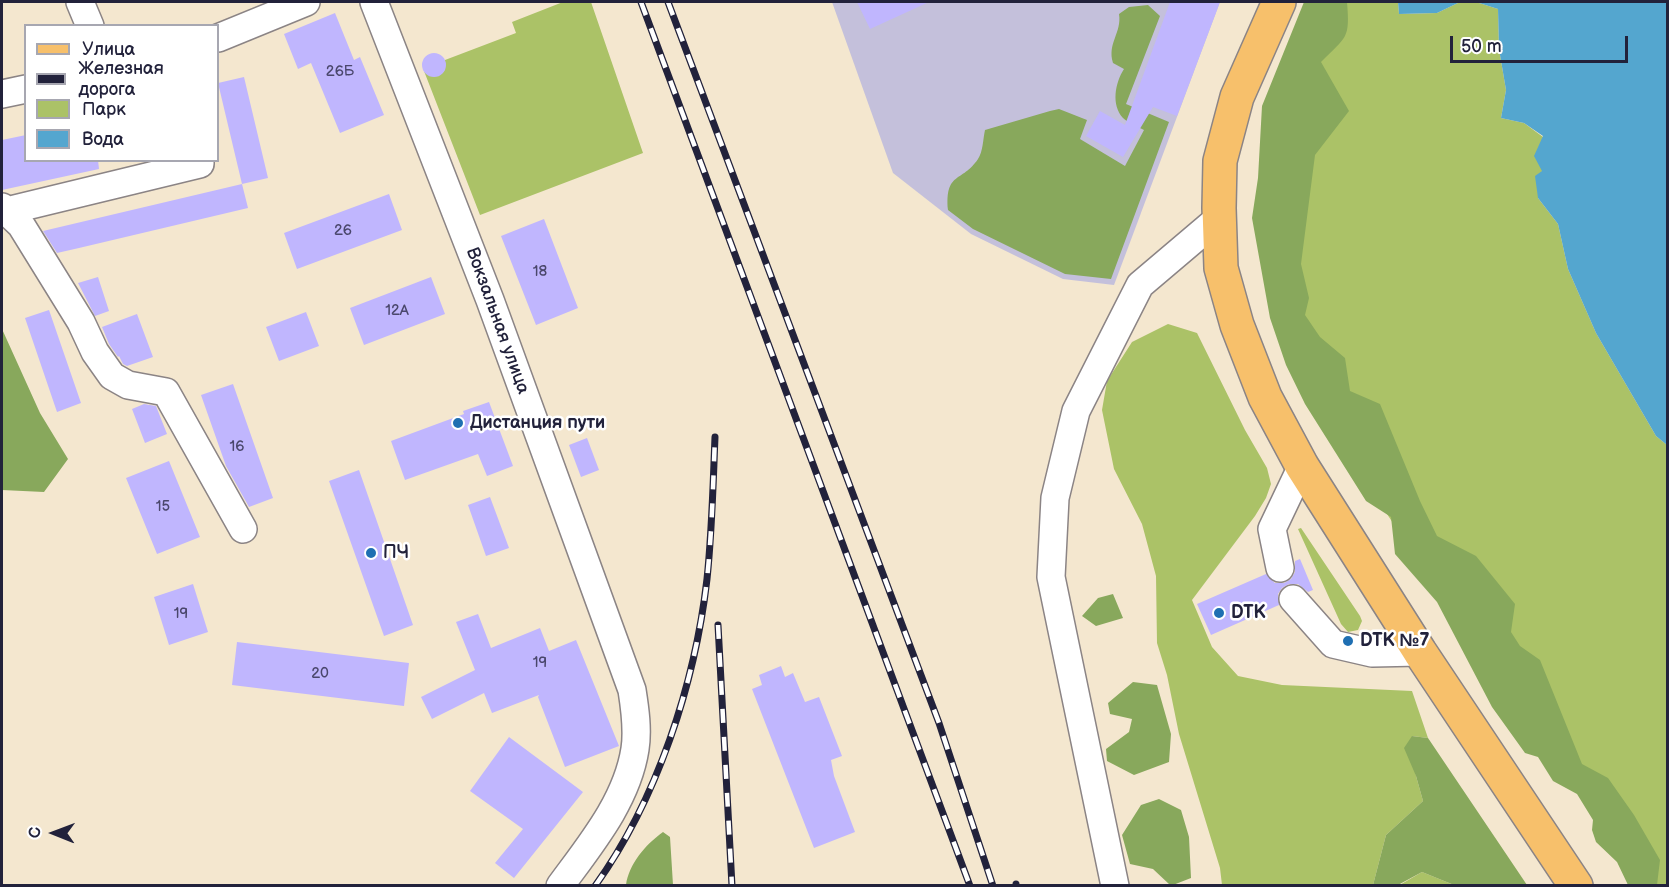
<!DOCTYPE html>
<meta charset="utf-8">
<style>
body{margin:0}
#map{position:relative;width:1669px;height:887px;overflow:hidden;background:#f4e7cf;font-family:"Balsamiq Sans",sans-serif}
canvas{display:block}
.frame{position:absolute;inset:0;border:3px solid #22223b;pointer-events:none}
.legend{position:absolute;left:24px;top:24px;width:195px;height:138px;box-sizing:border-box;background:#fff;border:2px solid #a7a7b1;margin:0;padding:8px 10px;list-style:none;font-size:18px;color:#22223b}
.legend li{display:flex;align-items:center;gap:12px;height:30px}
.legend b{width:30px;border:2px solid #a7a7b1}
.north{position:absolute;left:24px;top:803px;width:60px;height:60px;-webkit-text-stroke:4px #fff;paint-order:stroke;rotate:271deg;font-size:16px;font-weight:700;line-height:24px;text-align:center;color:#22223b}
.north::after{content:'';display:block;margin:auto;width:21px;height:27px;background:#22223b;clip-path:polygon(50% 0,100% 100%,50% 72%,0 100%)}
.scale{position:absolute;left:1450px;top:36px;width:178px;height:27px;box-sizing:border-box;border:3px solid #22223b;border-top:0;padding-left:8px;font-size:18px;line-height:21px;white-space:nowrap;color:#22223b;-webkit-text-stroke:4px #fff;paint-order:stroke}
</style>
<div id="map">
<canvas width="1669" height="887"></canvas>
<div class="frame"></div>
<ul class="legend">
<li><b style="height:8px;background:#f7c06b"></b>Улица</li>
<li><b style="height:8px;background:#22223b"></b>Железная дорога</li>
<li><b style="height:16px;background:#abc267"></b>Парк</li>
<li><b style="height:16px;background:#54a6cf"></b>Вода</li>
</ul>
<div class="north">С</div>
<div class="scale">50 m</div>
</div>
<script>
const g = document.querySelector('canvas').getContext('2d');
g.lineJoin = 'round';
function paint(path, color) { g.fillStyle = color; g.fill(path, 'evenodd'); }
function stroke(path, color, width, dash) { g.strokeStyle = color; g.lineWidth = width; g.lineCap = dash ? 'butt' : 'round'; g.setLineDash(dash || []); g.stroke(path); }
function drawText(font, color, halo, rows, align = 'center') {
  g.font = font + ' "Balsamiq Sans",sans-serif'; g.lineWidth = 5; g.setLineDash([]); g.textBaseline = 'middle'; g.strokeStyle = halo; g.fillStyle = color; for (const [text, x, y, turn = 0] of rows) {
    g.save(); g.translate(x, y); g.rotate((+turn || 0) * Math.PI / 180); g.textAlign = isNaN(turn) ? turn : align; if (halo) g.strokeText(text, 0, 0); g.fillText(text, 0, 0); g.restore();
  }
}
const industrial = new Path2D(`
 M 832,2 L 1220,2 L 1114,285 L 1063,279 L 971,234 L 893,173 Z`);
const green = new Path2D(`
 M 563,2 L 591,2 L 643,153 L 480,215 L 424,71 C 431,78 437,78 444,71 L 445,60 L 516,33 L 512,22 Z
 M 1318,2 L 1398,2 L 1399,14 L 1437,13 L 1460,2 L 1476,2 L 1498,9 L 1499,49 L 1506,90 L 1501,118 L 1524,123 L 1543,137 L 1542,171 L 1538,198 L 1558,224 L 1568,269 L 1596,333 L 1656,436 L 1667,445 L 1667,885 L 1636,885 L 1621,856 L 1447,604 L 1353,463 L 1283,333 Z
 M 1168,324 L 1197,333 L 1245,430 L 1267,468 L 1271,484 L 1266,498 L 1255,516 L 1192,600 L 1212,647 L 1238,676 L 1282,685 L 1412,691 L 1428,738 L 1412,736 L 1416,776 L 1423,801 L 1386,835 L 1373,885 L 1222,885 L 1220,868 L 1179,734 L 1167,675 L 1157,643 L 1156,576 L 1142,524 L 1114,469 L 1102,410 L 1107,381 L 1132,342 Z
 M 1301,528 L 1360,616 L 1362,621 L 1358,630 L 1348,632 L 1341,624 L 1298,529 Z
 M 1422,872 L 1454,885 L 1398,886 Z`);
const forest = new Path2D(`
 M 1304,2 L 1347,2 C 1350,39 1347,36 1321,62 L 1349,111 L 1315,155 L 1301,264 L 1309,298 L 1305,315 L 1320,337 L 1345,358 L 1350,391 L 1380,404 L 1420,501 L 1437,536 L 1476,556 L 1515,604 L 1511,632 L 1520,646 L 1540,660 L 1582,764 L 1608,778 L 1634,815 L 1660,860 L 1657,885 L 1628,885 L 1617,862 L 1596,842 L 1592,830 L 1593,820 L 1577,794 L 1553,781 L 1538,757 L 1525,753 L 1492,707 L 1437,602 L 1395,554 L 1391,517 L 1366,501 L 1305,404 L 1286,365 L 1270,318 L 1252,218 L 1258,178 L 1262,106 Z
 M 1148,5 L 1160,16 L 1126,104 L 1169,122 L 1111,279 L 1065,274 L 973,229 L 948,210 C 945,171 962,183 978,159 C 983,152 983,139 985,130 L 1050,111 L 1059,109 L 1087,120 L 1080,139 L 1125,166 L 1144,130 C 1138,127 1128,123 1123,118 C 1111,105 1115,83 1124,69 L 1113,63 C 1107,43 1122,33 1119,14 L 1129,7 Z
 M 2,329 L 40,413 L 68,459 L 44,492 L 2,490 Z
 M 1113,594 L 1123,618 L 1096,626 L 1082,616 L 1098,598 Z
 M 1133,682 L 1157,685 L 1171,734 L 1169,762 L 1134,775 L 1107,761 L 1106,749 L 1129,732 L 1132,719 L 1110,714 L 1108,703 Z
 M 1412,736 L 1428,738 L 1527,885 L 1454,885 L 1422,872 L 1398,885 L 1373,885 L 1386,835 L 1423,801 L 1416,776 L 1404,748 Z
 M 1159,799 L 1181,810 L 1189,837 L 1191,878 L 1173,885 L 1170,885 L 1153,869 L 1130,864 L 1122,835 L 1141,805 Z
 M 663,832 L 670,837 L 673,885 L 626,885 C 629,864 645,845 663,832 Z`);
const water = new Path2D(`
 M 1398,2 L 1460,2 L 1437,13 L 1399,14 Z
 M 1476,2 L 1667,2 L 1667,445 L 1656,436 L 1596,333 L 1568,269 L 1558,224 L 1538,198 L 1535,176 L 1542,171 L 1534,156 L 1543,136 L 1524,123 L 1501,118 L 1506,90 L 1499,49 L 1498,9 Z`);
const building = new Path2D(`
 M 857,2 L 929,2 L 870,29 Z
 M 1170,2 L 1220,2 L 1177,116 L 1153,107 L 1123,157 L 1086,136 L 1100,111 L 1125,125 Z
 M 335,13 L 354,60 L 360,57 L 384,115 L 340,133 L 311,63 L 298,69 L 284,34 Z
 M422 65a12 12 0 1 1 24 0a12 12 0 1 1-24 0Z
 M 244,77 L 268,178 L 242,184 L 218,83 Z
 M 26,135 L 26,160 L 98,160 L 99,169 L 2,190 L 2,140 Z
 M 242,184 L 248,208 L 79,248 L 57,253 L 43,231 Z
 M 389,194 L 402,230 L 297,269 L 284,233 Z
 M 544,219 L 578,308 L 536,325 L 501,236 Z
 M 98,277 L 109,311 L 95,316 L 78,283 Z
 M 431,277 L 445,314 L 364,345 L 350,308 Z
 M 49,310 L 81,403 L 57,412 L 25,318 Z
 M 306,312 L 319,346 L 279,361 L 266,327 Z
 M 137,314 L 153,357 L 127,366 L 123,364 L 119,356 L 118,357 L 109,344 L 102,327 Z
 M 233,384 L 273,498 L 249,507 L 226,466 L 201,395 Z
 M 489,402 L 513,466 L 487,476 L 478,454 L 405,480 L 391,441 L 464,414 L 463,411 Z
 M 144,404 L 156,406 L 167,434 L 145,443 L 132,409 Z
 M 587,438 L 599,470 L 581,477 L 569,445 Z
 M 169,461 L 200,537 L 157,554 L 126,478 Z
 M 359,470 L 413,625 L 384,636 L 329,481 Z
 M 490,497 L 509,548 L 486,556 L 468,505 Z
 M 1300,559 L 1313,590 L 1308,592 L 1298,584 L 1289,584 L 1282,588 L 1278,594 L 1279,605 L 1211,635 L 1197,604 L 1266,574 L 1275,583 L 1284,583 L 1291,579 L 1295,572 L 1295,561 Z
 M 193,584 L 208,632 L 169,645 L 154,597 Z
 M 478,614 L 491,648 L 540,628 L 549,651 L 576,640 L 619,746 L 565,767 L 538,697 L 539,695 L 492,713 L 484,693 L 432,719 L 421,697 L 475,670 L 456,622 Z
 M 237,642 L 409,663 L 404,706 L 232,685 Z
 M 781,666 L 785,677 L 793,673 L 805,702 L 819,697 L 842,756 L 831,760 L 834,776 L 855,832 L 814,848 L 752,689 L 762,685 L 759,675 Z
 M 509,737 L 583,792 L 514,878 L 495,863 L 523,829 L 470,791 Z`);
const minor = new Path2D(`
 M 80,2 L 90,26
 M 374,2 L 490,300 L 632,690 C 635,709 638,730 635,749 C 627,801 590,845 560,886
 M 218,38 L 306,2
 M 2,94 L 26,89
 M 2,207 L 21,225 L 81,322 L 95,352 L 112,376 L 128,385 L 166,392 L 243,529
 M 6,211 L 200,164 L 200,160
 M 1280,568 L 1272,529 L 1302,466
 M 1293,599 L 1333,644 L 1372,653 L 1420,652
 M 1115,886 L 1051,577 L 1055,498 L 1076,411 L 1140,285 L 1219,218`);
const major = new Path2D(`
 M 1279,2 L 1237,97 L 1220,161 L 1219,208 L 1221,268 L 1237,325 L 1265,397 L 1302,466 L 1420,652 L 1576,886`);
const rail = new Path2D(`
 M 641,2 L 970,886
 M 668,2 L 939,723 L 993,886
 M 718,625 L 732,886
 M 1016,884 L 1016,886
 M 595,886 C 657,800 695,684 707,579 C 712,532 713,485 715,437`);
const markers = [
 [458,423,6,"#1f6fb2"],
 [371,553,6,"#1f6fb2"],
 [1219,613,6,"#1f6fb2"],
 [1348,641,6,"#1f6fb2"]
];
const numberNames = [
 ["26Б",340,72],
 ["26",343,231],
 ["18",540,272],
 ["12А",397,311],
 ["16",237,447],
 ["15",163,507],
 ["19",181,614],
 ["19",540,663],
 ["20",320,674]
];
const streetNames = [
 ["Вокзальная улица",497,321,70]
];
const poiNames = [
 ["Дистанция пути",470,423],
 ["ПЧ",383,553],
 ["DTK",1231,613],
 ["DTK №7",1360,641]
];
paint(industrial, '#c4c0db');
paint(green, '#abc267');
paint(forest, '#88a85c');
paint(water, '#54a6cf');
paint(building, '#c0b6fe');
stroke(minor, '#8b8485', 30);
stroke(major, '#8b8485', 36);
stroke(minor, '#fff', 27);
stroke(major, '#f7c06b', 33);
stroke(rail, '#22223b', 7);
stroke(rail, '#fff', 4.5, [14]);
for (const [x, y, r, color] of markers) { const dot = new Path2D(); dot.arc(x, y, r, 0, 2 * Math.PI); g.fillStyle = color; g.fill(dot); stroke(dot, '#fff', 2); }
drawText('15px', '#4a476c', null, numberNames);
drawText('18px', '#22223b', '#fff', streetNames);
drawText('bold 18px', '#22223b', '#fff', poiNames, 'left');
</script>
